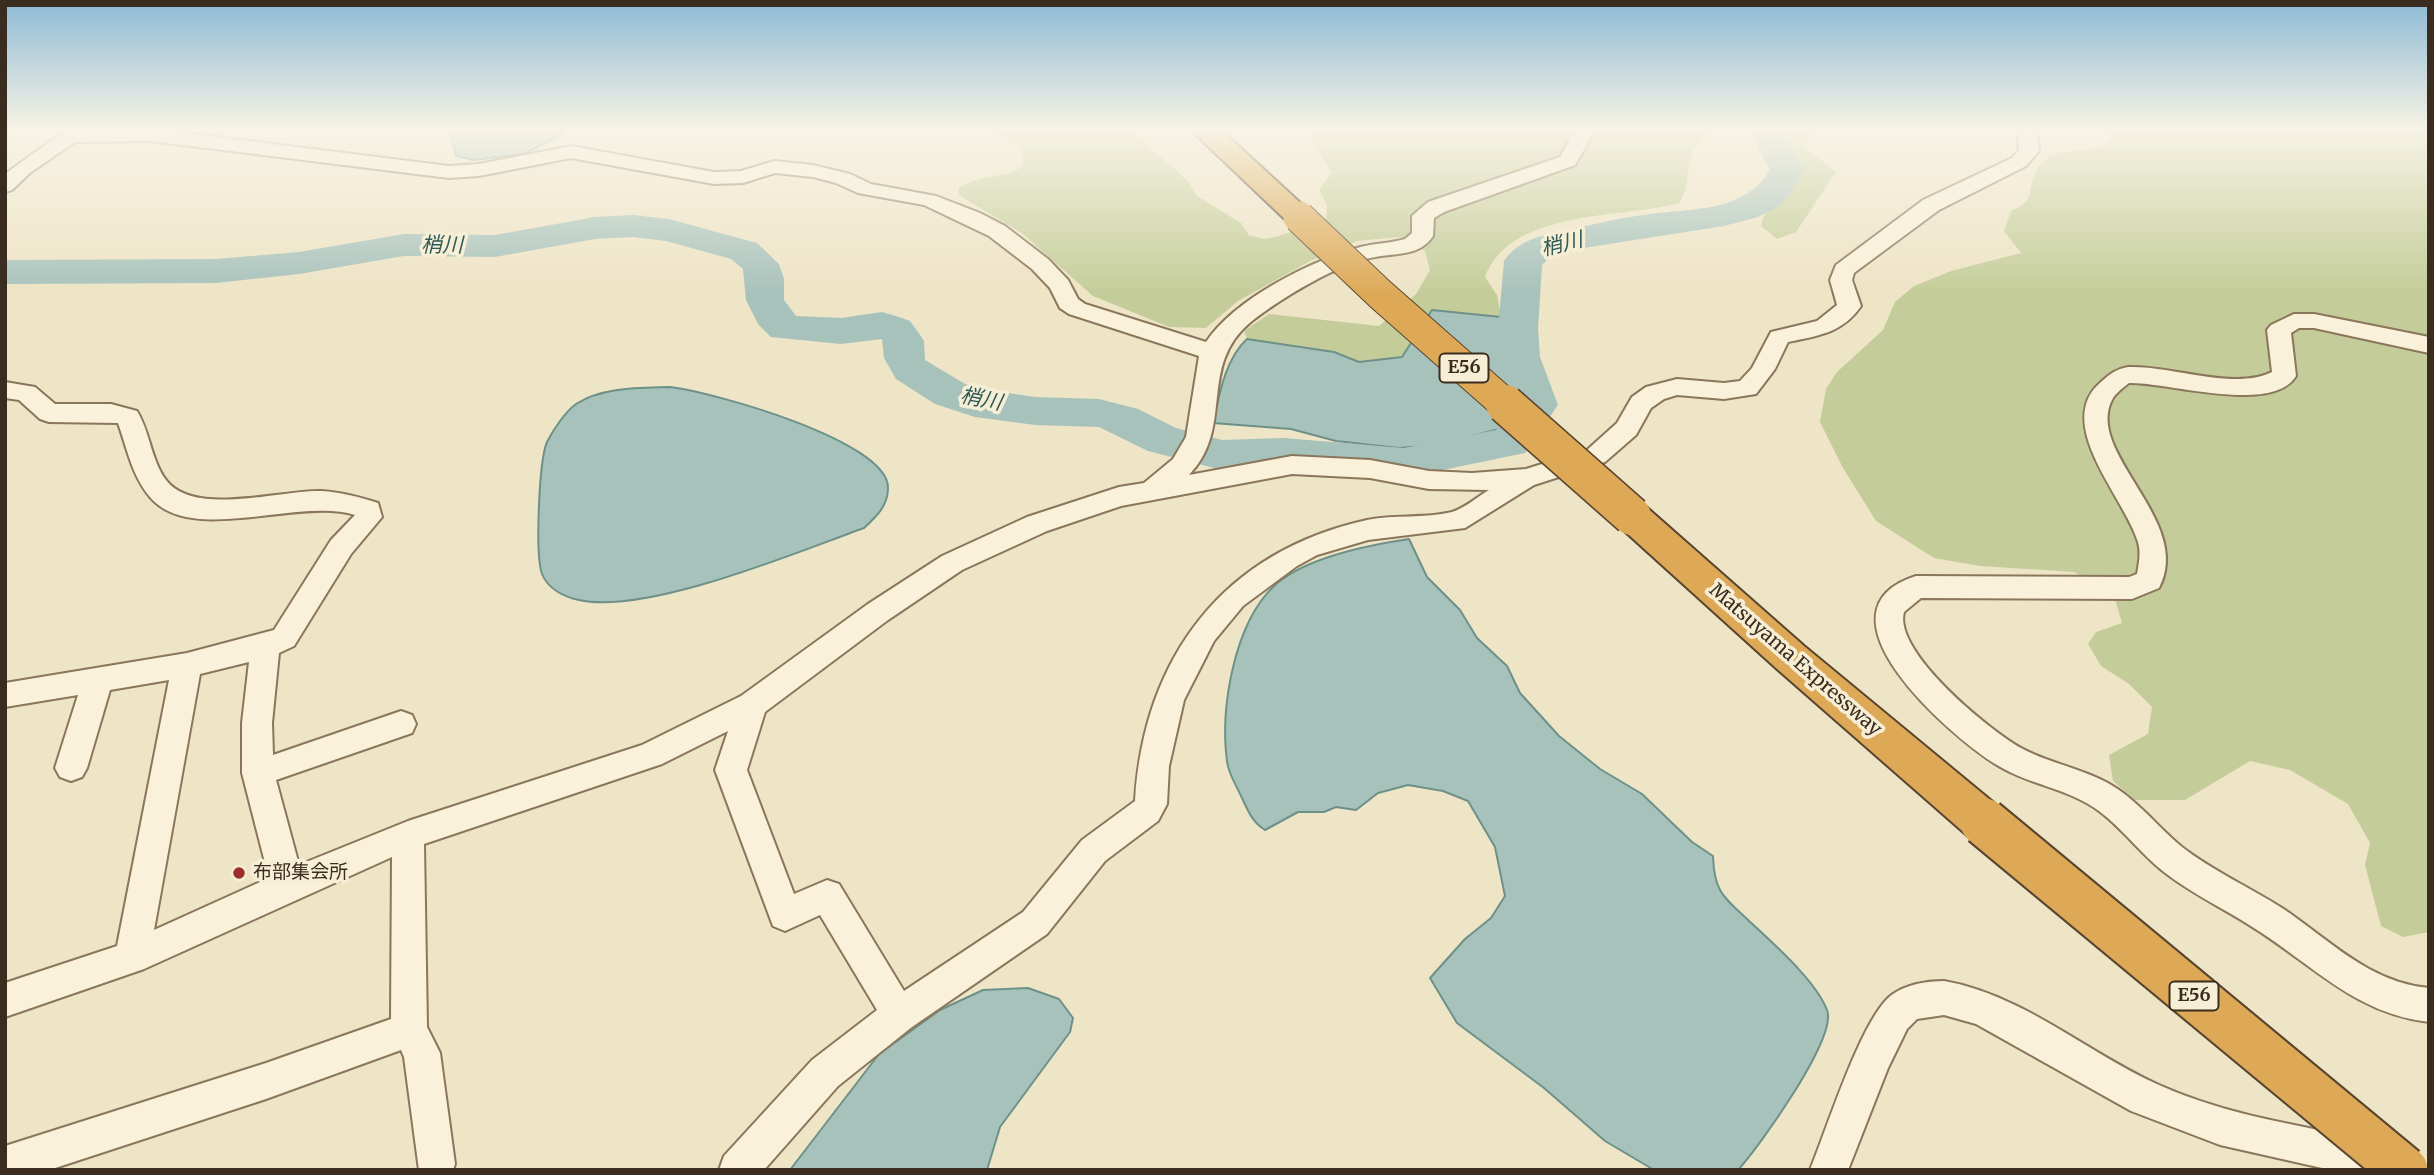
<!DOCTYPE html>
<meta charset="utf-8">
<style>
body{margin:0}
#map{position:relative;width:2434px;height:1175px;overflow:hidden;background:#eee4c6;font-family:Merriweather,serif}
canvas{display:block}
.frame{position:absolute;inset:0;border:7px solid #3a2d1f;pointer-events:none}
</style>
<div id="map">
<canvas width="2434" height="1175"></canvas>
<div class="frame"></div>
</div>
<script>
const g = document.querySelector('canvas').getContext('2d');
g.lineJoin = 'round';
function paint(path, color) { g.fillStyle = color; g.fill(path, 'evenodd'); }
function stroke(path, color, width, dash) { g.strokeStyle = color; g.lineWidth = width; g.lineCap = dash ? 'butt' : 'round'; g.setLineDash(dash || []); g.stroke(path); }
function drawText(font, color, halo, rows, align = 'center') {
  g.font = font + ' Merriweather,"Noto Sans JP",serif'; g.lineWidth = 7; g.setLineDash([]); g.textBaseline = 'middle'; g.strokeStyle = halo; g.fillStyle = color; for (const [text, x, y, turn = 0] of rows) {
    g.save(); g.translate(x, y); g.rotate((+turn || 0) * Math.PI / 180); g.textAlign = isNaN(turn) ? turn : align; if (halo) g.strokeText(text, 0, 0); g.fillText(text, 0, 0); g.restore();
  }
}
const green = new Path2D(`
 M 990,129 L 1128,129 L 1187,180 L 1197,196 L 1241,223 L 1249,235 L 1264,239 L 1275,237 L 1326,221 L 1327,205 L 1319,190 L 1332,172 L 1311,140 L 1310,129 L 1713,129 C 1708,134 1702,139 1697,145 C 1685,162 1691,186 1679,203 C 1619,219 1511,209 1485,277 L 1497,295 L 1501,317 L 1432,310 L 1402,357 L 1359,362 L 1334,352 L 1247,339 L 1244,331 L 1269,314 L 1379,326 L 1416,294 L 1430,270 L 1425,251 L 1400,237 L 1357,241 L 1310,261 L 1238,301 L 1206,328 L 1169,327 L 1093,296 L 1023,234 L 959,195 L 959,188 C 982,173 1007,179 1024,165 L 1021,148 Z
 M 1786,129 L 1817,129 L 1805,147 L 1836,172 L 1796,232 L 1777,239 L 1761,226 L 1765,212 L 1797,181 L 1798,172 L 1787,153 Z
 M 2090,129 L 2429,129 L 2429,932 L 2403,937 L 2381,926 L 2365,865 L 2370,843 L 2348,804 L 2290,770 L 2250,761 L 2185,800 L 2135,800 L 2113,781 L 2109,755 L 2148,734 L 2152,707 L 2129,684 L 2101,666 L 2088,644 L 2096,632 L 2122,623 L 2113,592 L 2074,572 L 1980,566 L 1934,558 L 1876,521 L 1843,468 L 1820,422 L 1826,389 L 1837,372 L 1883,330 L 1895,302 L 1914,286 L 1951,271 L 2021,253 L 2004,231 L 2011,211 C 2038,200 2026,190 2036,171 C 2040,165 2047,159 2051,154 L 2103,147 L 2111,136 Z`);
const water = new Path2D(`
 M 450,129 L 562,129 L 561,135 L 523,154 L 474,160 L 456,156 Z
 M 1432,310 L 1501,317 L 1506,360 L 1518,393 L 1503,428 L 1437,445 L 1399,448 L 1336,441 L 1291,429 L 1213,423 C 1219,396 1225,359 1247,339 L 1334,352 L 1359,362 L 1402,357 Z
 M 669,387 C 710,391 889,441 888,488 C 888,506 876,517 864,528 C 797,552 647,615 579,600 C 564,597 548,589 542,574 C 535,554 539,461 547,442 C 553,430 565,412 576,404 C 602,387 639,388 669,387 Z
 M 1409,539 L 1427,577 L 1460,610 L 1477,638 L 1507,666 L 1520,693 L 1559,736 L 1600,769 L 1642,794 L 1692,842 L 1713,856 C 1714,890 1722,896 1746,918 C 1770,941 1815,979 1827,1010 C 1838,1037 1759,1147 1738,1170 L 1654,1170 L 1605,1141 L 1544,1088 L 1457,1023 L 1430,978 L 1465,939 L 1491,918 L 1505,896 L 1495,847 L 1468,801 L 1443,791 L 1408,785 L 1378,793 L 1356,810 L 1336,807 L 1324,812 L 1298,812 L 1265,830 C 1251,821 1248,810 1241,796 C 1236,785 1228,773 1227,761 C 1220,708 1234,624 1274,586 C 1304,558 1369,545 1409,539 Z
 M 1028,988 L 1059,999 L 1073,1018 L 1070,1032 L 1000,1127 L 987,1170 L 790,1170 L 879,1054 L 940,1010 L 983,990 Z`);
const river = new Path2D(`
 M 1748,129 L 1782,129 L 1804,169 L 1790,194 L 1776,208 L 1758,217 L 1724,226 L 1590,247 L 1553,255 L 1542,265 L 1538,328 L 1540,357 L 1558,405 L 1525,453 L 1404,478 L 1284,468 L 1222,470 L 1148,451 L 1099,427 L 1035,425 L 975,417 L 935,404 L 896,379 L 884,358 L 882,339 L 841,344 L 771,337 L 758,324 L 746,300 L 743,269 L 731,259 L 666,241 L 633,237 L 595,239 L 495,257 L 404,256 L 299,274 L 216,283 L 5,284 L 5,260 L 216,259 L 299,252 L 404,234 L 495,235 L 595,217 L 633,215 L 669,219 L 757,243 L 779,264 L 784,279 L 784,300 L 796,316 L 841,318 L 882,312 L 896,316 L 910,321 L 918,332 L 924,341 L 925,360 L 965,384 L 980,389 L 1035,397 L 1099,399 L 1138,409 L 1176,428 L 1222,440 L 1284,438 L 1404,448 L 1496,430 L 1516,404 L 1500,357 L 1498,328 L 1504,261 C 1520,238 1544,235 1570,230 C 1594,224 1619,218 1644,215 C 1687,208 1746,214 1770,169 Z`);
const minor = new Path2D(`
 M 67,129 L 152,129 L 449,166 L 479,164 L 571,146 L 714,172 L 741,171 L 774,161 L 813,165 L 850,174 L 871,184 L 936,196 L 980,213 L 1005,226 L 1048,259 L 1068,280 L 1078,299 L 1085,304 L 1206,342 C 1235,299 1307,263 1357,248 C 1372,243 1389,244 1405,239 L 1412,233 L 1412,216 L 1428,202 L 1560,157 L 1576,129 L 1596,129 L 1575,165 L 1444,212 L 1434,218 L 1433,236 C 1420,256 1397,253 1375,257 C 1339,263 1281,298 1252,321 C 1196,366 1236,426 1189,475 L 1292,456 L 1370,460 L 1429,471 L 1472,473 L 1526,469 L 1587,450 L 1617,423 L 1632,397 L 1646,387 L 1677,379 L 1724,383 L 1740,381 L 1752,368 L 1771,332 L 1817,321 L 1837,305 L 1830,280 L 1836,265 L 1923,200 L 2012,158 L 2019,150 L 2017,129 L 2037,129 L 2039,151 L 2026,166 L 1939,210 L 1854,273 L 1852,280 L 1861,306 C 1843,333 1817,336 1788,342 L 1775,369 L 1756,394 L 1724,399 L 1677,395 L 1664,399 L 1651,408 L 1636,435 L 1605,462 L 1534,485 L 1465,528 L 1368,540 L 1317,555 L 1297,566 L 1243,606 L 1214,641 L 1184,700 L 1169,766 L 1167,804 L 1158,821 L 1105,861 L 1047,934 L 912,1027 L 838,1086 L 764,1170 L 719,1170 L 724,1156 L 812,1060 L 877,1010 L 820,915 L 785,931 L 773,926 L 715,770 L 728,731 L 662,764 L 424,844 L 427,1027 L 440,1053 L 455,1164 L 453,1170 L 419,1170 L 404,1057 L 401,1050 L 266,1099 L 49,1170 L 5,1170 L 5,1146 L 266,1063 L 391,1019 L 392,857 L 144,969 L 5,1017 L 5,983 L 117,946 L 169,680 L 110,690 L 87,768 L 82,777 L 71,781 L 60,777 L 55,768 L 78,695 L 5,707 L 5,683 L 187,653 L 274,630 L 331,540 L 355,515 C 299,497 191,546 150,497 C 132,476 127,448 118,423 L 49,422 L 40,419 L 19,400 L 5,398 L 5,382 L 35,387 L 55,404 L 111,404 L 137,411 C 150,432 151,460 166,480 C 194,517 280,490 321,491 C 341,492 359,497 378,503 L 382,517 L 351,554 L 294,646 L 279,653 L 272,723 L 273,755 L 401,711 L 412,715 L 416,724 L 412,733 L 276,780 L 299,865 L 408,821 L 642,745 L 741,696 L 868,604 L 942,556 L 1027,517 L 1119,487 L 1144,483 L 1173,459 L 1186,437 L 1199,356 L 1069,314 L 1060,308 L 1050,288 L 1032,269 L 989,236 L 924,205 L 858,193 L 836,183 L 813,177 L 775,173 L 743,183 L 714,184 L 571,158 L 479,176 L 449,178 L 150,141 L 75,142 L 31,172 L 12,190 L 5,192 L 5,174 ZM 1292,474 L 1370,478 L 1429,489 L 1489,490 C 1477,497 1465,508 1452,512 C 1425,519 1394,514 1367,520 C 1223,552 1144,657 1135,801 L 1082,840 L 1023,912 L 904,991 L 839,884 L 827,880 L 794,894 L 747,770 L 765,712 L 888,620 L 962,570 L 1047,531 L 1121,506 ZM 249,662 L 242,723 L 242,773 L 269,878 L 154,930 L 200,674 Z
 M 2294,314 L 2314,314 L 2429,337 L 2429,353 L 2314,328 L 2299,328 L 2291,333 L 2296,376 C 2272,415 2168,382 2129,383 C 2124,387 2117,392 2113,398 C 2082,452 2195,521 2159,588 L 2132,599 L 1921,598 L 1904,612 C 1893,652 1989,730 2021,748 C 2052,765 2089,769 2119,790 C 2142,806 2160,829 2182,847 C 2213,871 2249,887 2282,908 C 2330,940 2368,982 2429,988 L 2429,1022 C 2356,1014 2313,965 2254,928 C 2225,909 2192,894 2164,872 C 2141,854 2123,829 2099,811 C 2068,788 2029,785 1997,765 C 1951,737 1806,611 1916,576 L 2129,577 L 2137,574 C 2139,563 2141,552 2138,542 C 2125,498 2052,423 2101,382 C 2110,374 2116,369 2128,367 C 2171,365 2234,391 2272,372 L 2267,330 L 2271,325 Z
 M 1944,981 C 2024,995 2087,1053 2159,1085 C 2230,1117 2310,1127 2385,1143 L 2398,1149 L 2404,1162 L 2401,1170 L 2331,1170 L 2220,1145 L 2131,1111 L 1976,1024 L 1944,1015 L 1917,1019 L 1907,1029 L 1888,1068 L 1848,1170 L 1810,1170 C 1826,1132 1862,1015 1893,994 C 1908,984 1927,981 1944,981 Z`);
const highway = new Path2D(`
 M 1190,129 L 1220,129 L 1309,211 L 1314,217 L 1309,223 L 1299,226 L 1289,223 Z
 M 1632,503 L 1645,506 L 1804,646 L 2000,808 L 2006,822 L 2000,836 L 1984,841 L 1968,836 L 1776,668 L 1619,526 L 1614,516 L 1619,506 Z`);
const highwayBridgeFar2 = new Path2D(`
 M 1299,217 L 1380,294 L 1507,406`);
const highwayBridgeFar1 = new Path2D(`
 M 1505,404 L 1632,516`);
const highwayBridge = new Path2D(`
 M 1984,822 L 2404,1170`);
const markers = [
 [239,873,7,"#99302b"]
];
const shields = [
 [1464,368,49],
 [2194,996,49]
];
const shieldNames = [
 ["E56",1464,368],
 ["E56",2194,996]
];
const streetNames = [
 ["Matsuyama Expressway",1795,660,41]
];
const poiNames = [
 ["布部集会所",253,873]
];
const waterNames = [
 ["梢川",1562,245,-14],
 ["梢川",442,246],
 ["梢川",981,400,11]
];
paint(green, '#c4cd99');
paint(water, '#a7c2bb');
stroke(water, '#6d9189', 2);
paint(river, '#a7c2bb');
stroke(minor, '#8a765b', 4);
stroke(highway, '#58442f', 4);
paint(minor, '#f9f1d9');
paint(highway, '#dda957');
stroke(highwayBridgeFar2, '#58442f', 33, []);
stroke(highwayBridgeFar1, '#58442f', 41, []);
stroke(highwayBridge, '#58442f', 51, []);
stroke(highwayBridgeFar2, '#dda957', 31);
stroke(highwayBridgeFar1, '#dda957', 38);
stroke(highwayBridge, '#dda957', 47);
const sky = g.createLinearGradient(0, 0, 0, 294);
sky.addColorStop(0, '#8ebad6');
sky.addColorStop(0.44, '#f7f3e5');
sky.addColorStop(1, '#f7f3e500');
g.fillStyle = sky;
g.fillRect(0, 0, 2434, 294);
for (const [x, y, r, color] of markers) { const dot = new Path2D(); dot.arc(x, y, r, 0, 2 * Math.PI); g.fillStyle = color; g.fill(dot); stroke(dot, '#f6eed5', 2.5); }
for (const [x, y, w] of shields) { const box = new Path2D(); box.roundRect(x - w / 2, y - 14.5, w, 29, 5); g.fillStyle = '#f6eed5'; g.fill(box); stroke(box, '#3a2d1f', 2); }
drawText('bold 18px', '#3a2d1f', null, shieldNames);
drawText('19px', '#3a2d1f', '#f6eed5', streetNames);
drawText('19px', '#3a2d1f', '#f6eed5', poiNames, 'left');
drawText('italic 21px', '#2e5a59', '#f6eed5', waterNames);
</script>
